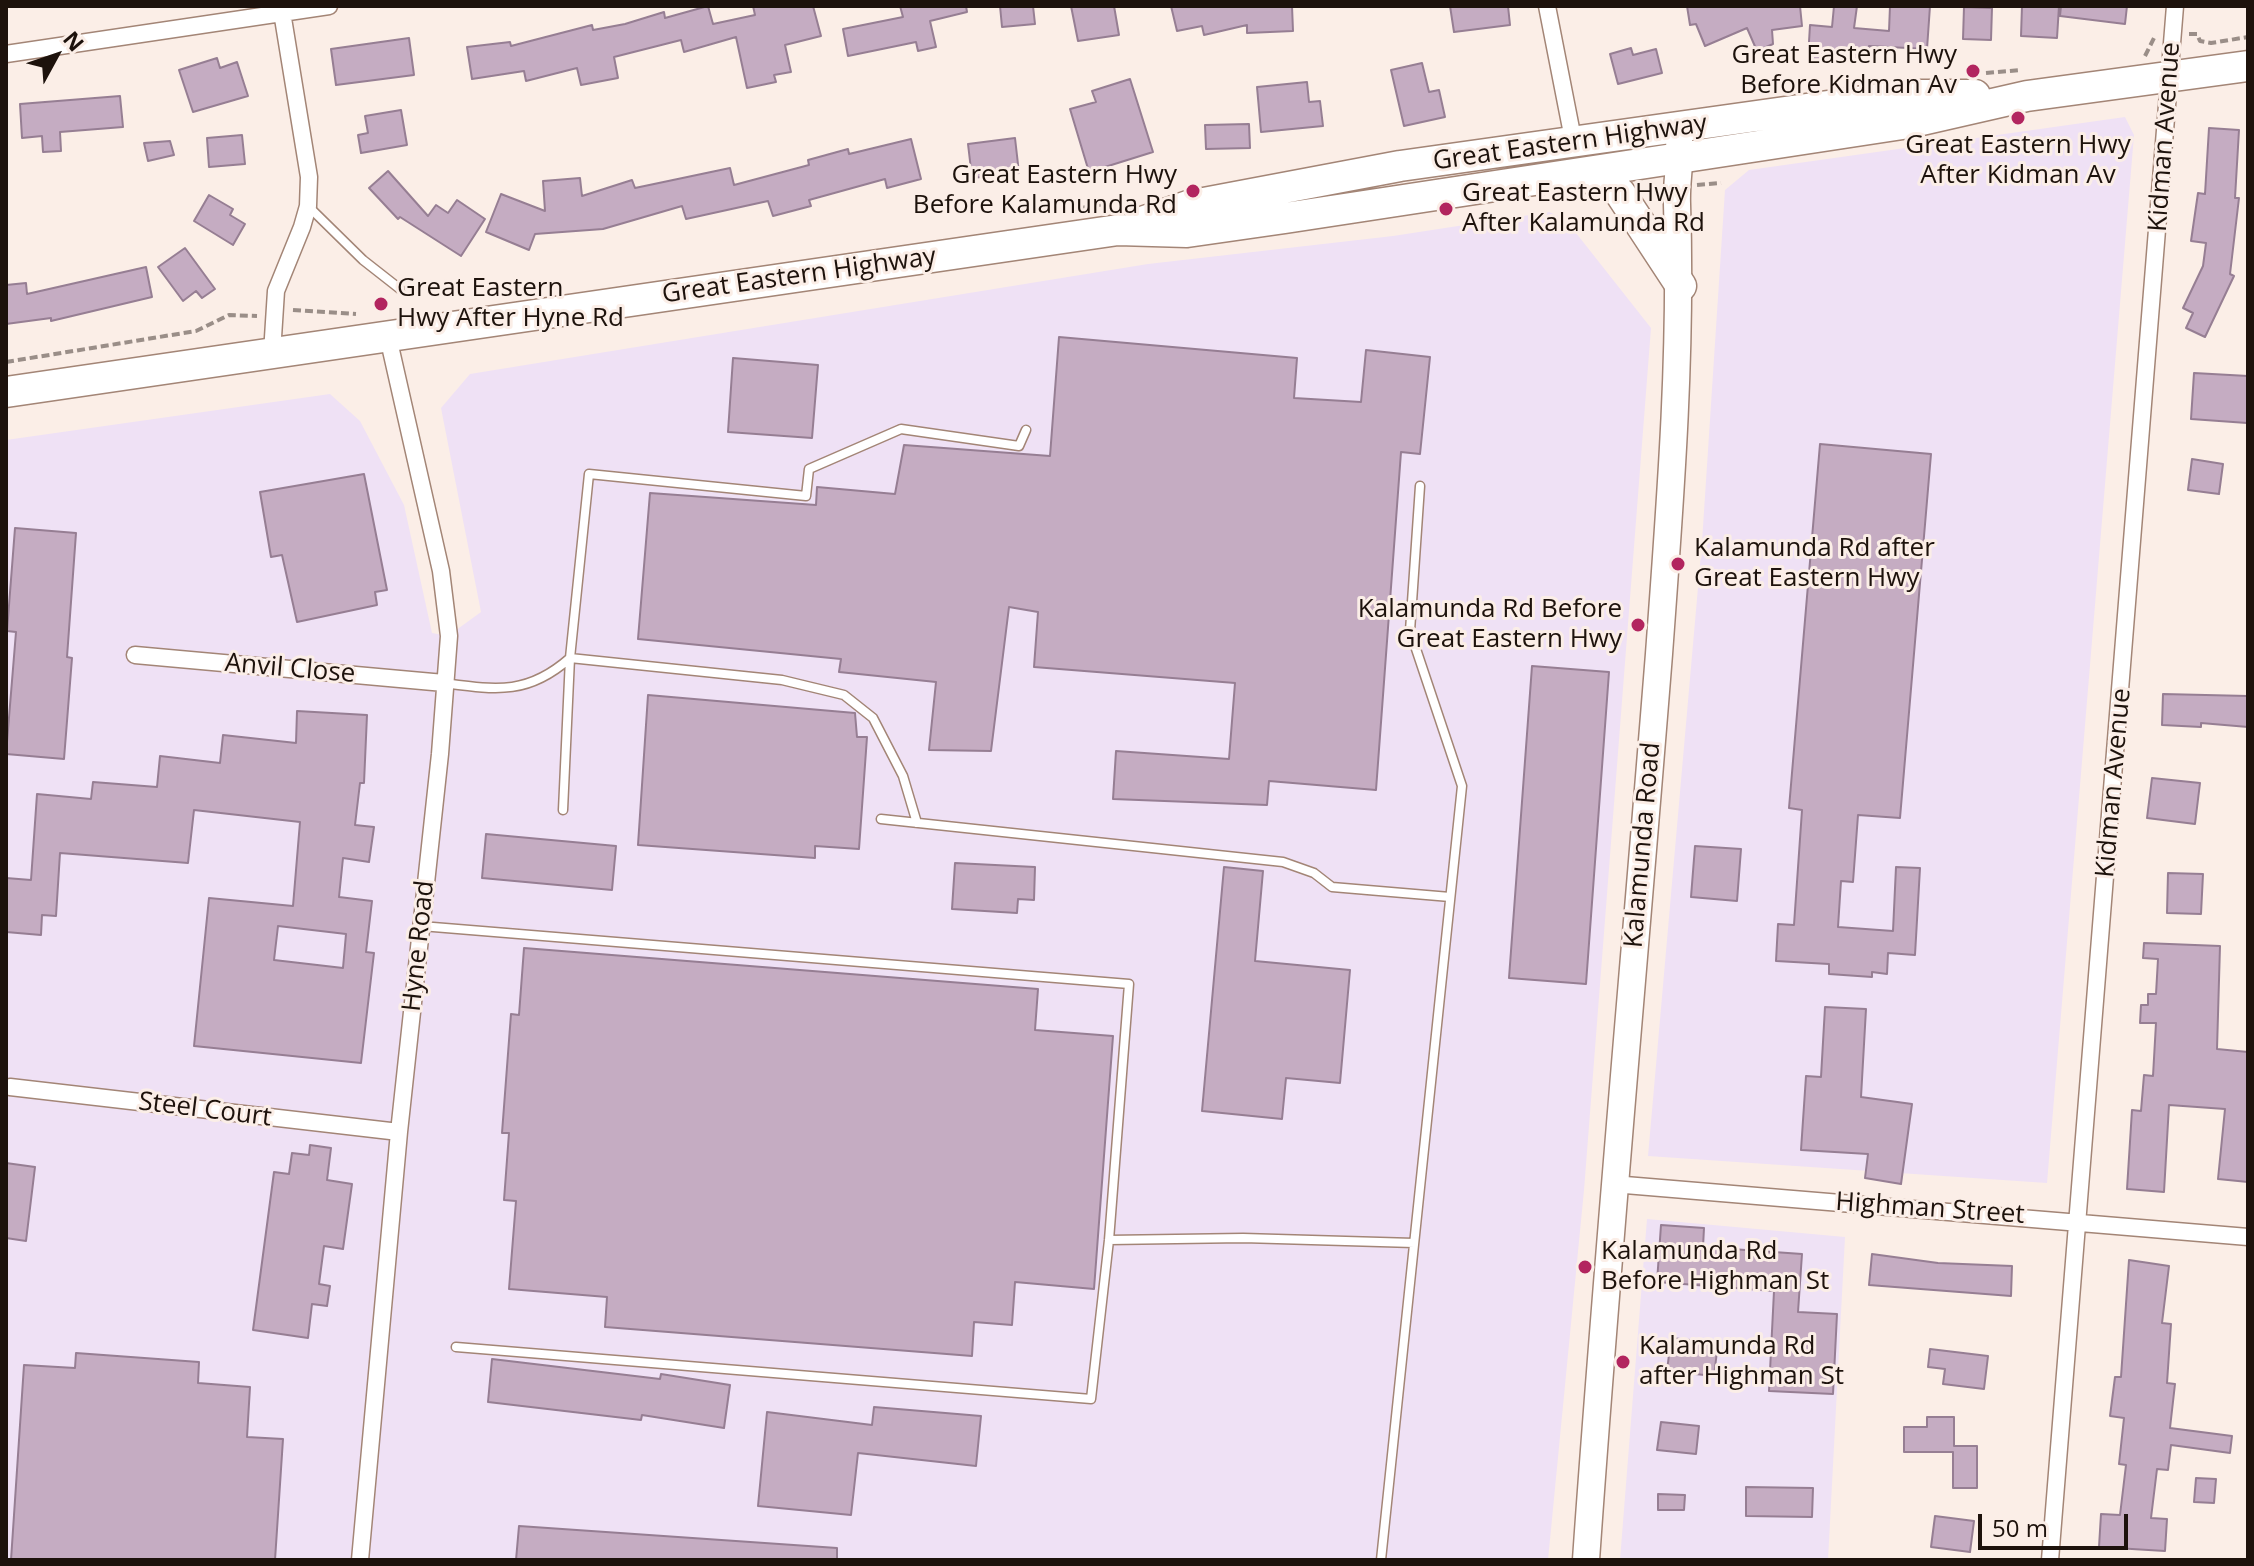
<!DOCTYPE html>
<style>
body{margin:0}
#map{position:relative;width:2254px;height:1566px;overflow:hidden;background:#fbeee7;font-family:"Open Sans",sans-serif}
canvas{display:block}
.frame{position:absolute;inset:0;border:8px solid #1d120c;pointer-events:none}
.north{position:absolute;left:16px;top:16px;width:80px;height:80px;-webkit-text-stroke:6px #fbeee7;paint-order:stroke;rotate:50deg;font-size:22px;font-weight:700;line-height:32px;text-align:center;color:#1d120c}
.north::after{content:'';display:block;margin:auto;width:28px;height:36px;background:#1d120c;clip-path:polygon(50% 0,100% 100%,50% 72%,0 100%)}
.scale{position:absolute;left:1978px;top:1514px;width:150px;height:36px;box-sizing:border-box;border:4px solid #1d120c;border-top:0;padding-left:10px;font-size:24px;line-height:28px;white-space:nowrap;color:#1d120c;-webkit-text-stroke:6px #fbeee7;paint-order:stroke}
</style>
<div id="map">
<canvas width="2254" height="1566"></canvas>
<div class="frame"></div>
<div class="north">N</div>
<div class="scale">50 m</div>
</div>
<script>
const g = document.querySelector('canvas').getContext('2d');
g.lineJoin = 'round';
function paint(path, color) { g.fillStyle = color; g.fill(path, 'evenodd'); }
function stroke(path, color, width, dash) { g.strokeStyle = color; g.lineWidth = width; g.lineCap = dash ? 'butt' : 'round'; g.setLineDash(dash || []); g.stroke(path); }
function drawText(font, color, halo, rows, align = 'center') {
  g.font = font + ' "Open Sans",sans-serif'; g.lineWidth = 6; g.setLineDash([]); g.textBaseline = 'middle'; g.strokeStyle = halo; g.fillStyle = color; for (const [text, x, y, turn = 0] of rows) {
    g.save(); g.translate(x, y); g.rotate((+turn || 0) * Math.PI / 180); g.textAlign = isNaN(turn) ? turn : align; if (halo) g.strokeText(text, 0, 0); g.fillText(text, 0, 0); g.restore();
  }
}
const commercial = new Path2D(`
 M 1647,1219 L 1845,1237 L 1828,1560 L 1620,1560 Z`);
const industrial = new Path2D(`
 M 2125,117 L 2134,135 L 2047,1183 L 1648,1156 L 1702,542 L 1725,190 L 1749,170 Z
 M 1549,212 L 1565,219 L 1651,328 L 1584,1190 L 1548,1560 L 6,1560 L 6,440 L 330,394 L 360,421 L 404,505 L 432,633 L 448,636 L 481,612 L 441,408 L 470,374 L 1148,264 L 1393,236 Z`);
const building = new Path2D(`
 M 708,6 L 713,24 L 755,15 L 753,6 L 813,6 L 821,36 L 785,45 L 791,72 L 774,75 L 776,82 L 747,88 L 736,37 L 684,52 L 681,40 L 614,57 L 618,78 L 581,85 L 577,68 L 526,81 L 524,71 L 472,79 L 467,47 L 510,42 L 511,46 L 592,25 L 593,30 L 625,24 L 664,12 L 665,18 Z
 M 900,6 L 966,6 L 967,12 L 930,21 L 936,47 L 918,51 L 916,42 L 848,56 L 843,29 L 903,17 Z
 M 1000,6 L 1033,6 L 1035,24 L 1002,27 Z
 M 1071,6 L 1114,6 L 1119,35 L 1078,41 Z
 M 1171,6 L 1292,6 L 1293,31 L 1247,33 L 1247,25 L 1204,35 L 1202,26 L 1177,31 Z
 M 1450,6 L 1508,6 L 1510,25 L 1454,32 Z
 M 1687,6 L 1800,6 L 1802,26 L 1772,30 L 1773,44 L 1757,51 L 1747,28 L 1705,46 L 1696,24 L 1690,25 Z
 M 1834,6 L 1857,6 L 1854,28 L 1889,31 L 1890,6 L 1930,6 L 1927,49 L 1869,46 L 1868,63 L 1808,59 L 1810,25 L 1832,27 Z
 M 2022,6 L 2059,6 L 2057,38 L 2021,36 Z
 M 2061,6 L 2127,6 L 2125,24 L 2060,16 Z
 M 1964,7 L 1992,8 L 1991,40 L 1963,39 Z
 M 409,38 L 414,75 L 336,85 L 331,49 Z
 M 1631,48 L 1633,55 L 1656,49 L 1662,73 L 1618,84 L 1610,54 Z
 M 217,58 L 220,68 L 237,62 L 248,96 L 193,112 L 179,70 Z
 M 1422,63 L 1429,92 L 1439,90 L 1445,117 L 1404,126 L 1391,70 Z
 M 1130,79 L 1153,152 L 1089,172 L 1070,109 L 1096,102 L 1092,91 Z
 M 1307,82 L 1309,102 L 1320,101 L 1323,126 L 1261,132 L 1257,87 Z
 M 120,96 L 123,127 L 60,132 L 61,151 L 43,152 L 42,136 L 22,138 L 20,104 Z
 M 401,110 L 407,145 L 361,153 L 358,135 L 368,133 L 365,116 Z
 M 1249,124 L 1250,148 L 1206,149 L 1205,125 Z
 M 2209,128 L 2239,130 L 2235,198 L 2239,198 L 2230,274 L 2234,276 L 2205,337 L 2186,328 L 2193,313 L 2183,308 L 2203,266 L 2206,243 L 2191,241 L 2198,193 L 2205,194 Z
 M 242,135 L 245,164 L 209,167 L 207,138 Z
 M 1015,138 L 1019,173 L 972,178 L 968,144 Z
 M 911,139 L 921,179 L 887,188 L 885,179 L 809,200 L 811,206 L 773,216 L 768,201 L 686,219 L 682,206 L 603,229 L 535,234 L 529,250 L 486,232 L 501,194 L 545,211 L 543,181 L 580,178 L 582,196 L 632,180 L 635,188 L 730,168 L 734,185 L 809,165 L 808,160 L 848,149 L 849,154 Z
 M 170,141 L 174,155 L 148,161 L 144,143 Z
 M 388,171 L 428,216 L 436,205 L 448,213 L 457,200 L 485,219 L 461,256 L 400,217 L 398,219 L 369,188 Z
 M 209,195 L 233,209 L 230,215 L 245,224 L 233,245 L 194,221 Z
 M 185,248 L 215,289 L 202,298 L 196,291 L 183,301 L 158,267 Z
 M 146,267 L 152,297 L 51,321 L 51,318 L 6,324 L 6,285 L 26,283 L 27,294 Z
 M 1059,337 L 1297,358 L 1294,398 L 1361,402 L 1366,350 L 1430,357 L 1420,454 L 1401,452 L 1376,790 L 1269,781 L 1267,805 L 1113,799 L 1116,751 L 1229,759 L 1235,683 L 1034,667 L 1038,612 L 1009,607 L 991,751 L 929,750 L 936,682 L 839,672 L 841,659 L 638,639 L 650,493 L 816,505 L 817,487 L 895,494 L 904,445 L 1050,456 Z
 M 733,358 L 818,365 L 812,438 L 728,432 Z
 M 2194,373 L 2248,376 L 2247,423 L 2191,419 Z
 M 1820,444 L 1931,454 L 1900,818 L 1858,815 L 1853,882 L 1841,881 L 1838,927 L 1893,931 L 1896,867 L 1920,868 L 1915,955 L 1888,953 L 1887,974 L 1872,972 L 1872,977 L 1829,974 L 1829,964 L 1776,961 L 1778,924 L 1794,925 L 1802,810 L 1789,808 Z
 M 2192,459 L 2223,464 L 2219,494 L 2188,490 Z
 M 364,474 L 387,590 L 375,592 L 377,605 L 297,622 L 282,555 L 271,557 L 260,492 Z
 M 15,528 L 76,533 L 67,657 L 72,658 L 64,759 L 6,754 L 16,632 L 7,631 Z
 M 1532,666 L 1609,672 L 1586,984 L 1509,978 Z
 M 2163,694 L 2248,696 L 2248,727 L 2201,723 L 2201,727 L 2162,725 Z
 M 648,695 L 855,713 L 857,737 L 867,737 L 859,849 L 815,846 L 815,858 L 638,845 Z
 M 297,711 L 367,715 L 364,783 L 360,783 L 355,825 L 374,827 L 369,862 L 343,858 L 339,897 L 372,901 L 366,952 L 374,953 L 361,1063 L 194,1046 L 209,898 L 293,906 L 300,822 L 194,810 L 188,863 L 60,853 L 56,916 L 42,915 L 41,935 L 6,932 L 6,878 L 31,880 L 37,794 L 91,799 L 93,782 L 157,787 L 160,756 L 220,763 L 223,735 L 296,743 ZM 278,926 L 346,934 L 343,968 L 274,960 Z
 M 2152,778 L 2200,783 L 2195,824 L 2147,818 Z
 M 486,834 L 616,846 L 612,890 L 482,878 Z
 M 1695,846 L 1741,849 L 1737,901 L 1691,897 Z
 M 955,863 L 1035,867 L 1034,900 L 1018,899 L 1017,913 L 952,909 Z
 M 1224,867 L 1263,871 L 1255,961 L 1350,970 L 1340,1083 L 1286,1078 L 1282,1119 L 1202,1111 Z
 M 2168,873 L 2203,874 L 2201,914 L 2167,913 Z
 M 2144,943 L 2220,946 L 2217,1049 L 2248,1052 L 2248,1182 L 2218,1179 L 2225,1109 L 2169,1105 L 2164,1192 L 2127,1189 L 2132,1110 L 2141,1111 L 2144,1075 L 2153,1076 L 2156,1023 L 2140,1023 L 2141,1005 L 2148,1005 L 2148,994 L 2156,994 L 2158,959 L 2143,958 Z
 M 524,948 L 1038,989 L 1035,1030 L 1113,1036 L 1094,1289 L 1015,1282 L 1012,1325 L 974,1322 L 972,1356 L 605,1327 L 607,1297 L 509,1289 L 516,1201 L 504,1200 L 509,1133 L 502,1133 L 511,1014 L 519,1015 Z
 M 1825,1007 L 1866,1009 L 1861,1097 L 1912,1104 L 1901,1184 L 1865,1178 L 1868,1154 L 1801,1150 L 1806,1076 L 1821,1077 Z
 M 310,1145 L 331,1148 L 327,1180 L 352,1184 L 343,1249 L 324,1246 L 319,1284 L 330,1286 L 327,1306 L 312,1304 L 308,1338 L 253,1330 L 274,1172 L 289,1174 L 292,1153 L 309,1155 Z
 M 6,1163 L 35,1167 L 26,1241 L 6,1238 Z
 M 1661,1225 L 1704,1228 L 1703,1247 L 1802,1254 L 1798,1312 L 1837,1314 L 1833,1394 L 1769,1391 L 1774,1291 L 1657,1282 Z
 M 1872,1254 L 1938,1263 L 2012,1266 L 2011,1296 L 1869,1285 Z
 M 2129,1260 L 2169,1266 L 2162,1323 L 2171,1324 L 2167,1383 L 2175,1384 L 2170,1428 L 2232,1436 L 2230,1453 L 2171,1445 L 2168,1470 L 2157,1469 L 2151,1518 L 2167,1519 L 2165,1551 L 2099,1547 L 2101,1514 L 2120,1515 L 2126,1465 L 2119,1464 L 2124,1418 L 2110,1416 L 2115,1377 L 2121,1377 Z
 M 1671,1338 L 1718,1343 L 1714,1376 L 1667,1371 Z
 M 1930,1349 L 1988,1356 L 1984,1389 L 1943,1384 L 1945,1369 L 1928,1367 Z
 M 76,1353 L 199,1362 L 198,1383 L 250,1387 L 247,1437 L 283,1439 L 275,1560 L 11,1560 L 24,1365 L 75,1368 Z
 M 492,1359 L 660,1379 L 661,1374 L 730,1385 L 724,1428 L 642,1415 L 641,1420 L 488,1402 Z
 M 874,1407 L 981,1416 L 976,1466 L 858,1453 L 851,1515 L 758,1506 L 767,1412 L 872,1425 Z
 M 1927,1417 L 1954,1417 L 1954,1446 L 1977,1446 L 1977,1488 L 1953,1488 L 1953,1452 L 1904,1452 L 1904,1427 L 1927,1427 Z
 M 1661,1422 L 1699,1426 L 1696,1454 L 1657,1450 Z
 M 2196,1478 L 2216,1479 L 2214,1503 L 2194,1502 Z
 M 1746,1487 L 1813,1488 L 1812,1517 L 1746,1516 Z
 M 1658,1494 L 1685,1495 L 1684,1510 L 1658,1510 Z
 M 1935,1516 L 1974,1521 L 1970,1552 L 1931,1547 Z
 M 519,1526 L 837,1548 L 837,1560 L 516,1560 Z`);
const path = new Path2D(`
 M 2189,34 L 2197,34 L 2200,41 L 2211,43 L 2248,37
 M 2145,56 L 2154,38
 M 1986,73 L 2021,70
 M 1697,185 L 1721,183
 M 1081,208 L 1127,200
 M 293,310 L 356,314
 M 6,362 L 196,331 L 229,315 L 257,316`);
const lane = new Path2D(`
 M 309,207 L 363,260 L 400,289
 M 444,683 C 497,690 528,695 570,658 L 782,680 L 844,695 L 873,718 L 903,776 L 917,823
 M 563,810 L 570,658 L 589,474 L 806,496 L 809,469 L 901,429 L 1019,446 L 1026,430
 M 881,819 L 1283,862 L 1314,873 L 1332,887 L 1450,897
 M 421,926 L 1129,984 L 1109,1240 L 1091,1399 L 456,1347
 M 1109,1240 L 1243,1238 L 1414,1243
 M 1381,1560 L 1462,786 L 1410,631 L 1420,486`);
const street = new Path2D(`
 M 1547,6 L 1574,144
 M 6,54 L 329,6
 M 272,353 L 276,291 L 302,227 L 308,206 L 309,177 L 281,6
 M 135,655 L 444,683
 M 10,1087 L 399,1132
 M 1613,1184 L 2248,1237
 M 360,1560 L 399,1132 L 440,754 L 449,636 L 441,571 L 388,337
 M 2050,1560 L 2175,6`);
const primary = new Path2D(`
 M 1586,1560 C 1607,1258 1635,956 1659,654 C 1670,504 1682,354 1677,204 C 1676,182 1681,162 1679,140`);
const highway = new Path2D(`
 M 1578,175 L 1607,183 L 1620,193 L 1681,286
 M 1139,223 L 1188,206 L 1400,166 L 1906,95 L 1975,95
 M 6,392 L 1118,230 L 1187,232 L 1285,218 L 1909,123 L 2027,96 L 2248,66`);
const markers = [
 [1973,71,8,"#b2255f"],
 [2018,118,8,"#b2255f"],
 [1193,191,8,"#b2255f"],
 [1446,209,8,"#b2255f"],
 [381,304,8,"#b2255f"],
 [1678,564,8,"#b2255f"],
 [1638,625,8,"#b2255f"],
 [1585,1267,8,"#b2255f"],
 [1623,1362,8,"#b2255f"]
];
const poiNames = [
 ["Great Eastern Hwy",1957,56,"right"],
 ["Before Kidman Av",1957,86,"right"],
 ["Great Eastern Hwy",2018,146,"center"],
 ["After Kidman Av",2018,176,"center"],
 ["Great Eastern Hwy",1177,176,"right"],
 ["Before Kalamunda Rd",1177,206,"right"],
 ["Great Eastern Hwy",1462,194],
 ["After Kalamunda Rd",1462,224],
 ["Great Eastern",397,289],
 ["Hwy After Hyne Rd",397,319],
 ["Kalamunda Rd after",1694,549],
 ["Great Eastern Hwy",1694,579],
 ["Kalamunda Rd Before",1622,610,"right"],
 ["Great Eastern Hwy",1622,640,"right"],
 ["Kalamunda Rd",1601,1252],
 ["Before Highman St",1601,1282],
 ["Kalamunda Rd",1639,1347],
 ["after Highman St",1639,1377]
];
const streetNames = [
 ["Kidman Avenue",2165,137,-86],
 ["Great Eastern Highway",1570,143,-8],
 ["Great Eastern Highway",799,276,-8],
 ["Anvil Close",290,669,5],
 ["Kidman Avenue",2114,783,-85],
 ["Kalamunda Road",1643,845,-85],
 ["Hyne Road",419,946,-84],
 ["Steel Court",205,1110,7],
 ["Highman Street",1930,1209,4]
];
paint(commercial, '#efe2f5');
paint(industrial, '#efe1f5');
paint(building, '#c5acc2');
stroke(building, '#967e93', 2);
stroke(lane, '#a38576', 11);
stroke(street, '#a38576', 19);
stroke(primary, '#a38576', 29);
stroke(highway, '#a38576', 33);
stroke(path, '#9a8e88', 4, [8, 4]);
stroke(lane, '#fff', 8);
stroke(street, '#fff', 16);
stroke(primary, '#fff', 26);
stroke(highway, '#fff', 30);
for (const [x, y, r, color] of markers) { const dot = new Path2D(); dot.arc(x, y, r, 0, 2 * Math.PI); g.fillStyle = color; g.fill(dot); stroke(dot, '#fbeee7', 3); }
drawText('26px', '#1d120c', '#fbeee7', poiNames, 'left');
drawText('26px', '#1d120c', '#fbeee7', streetNames);
</script>
